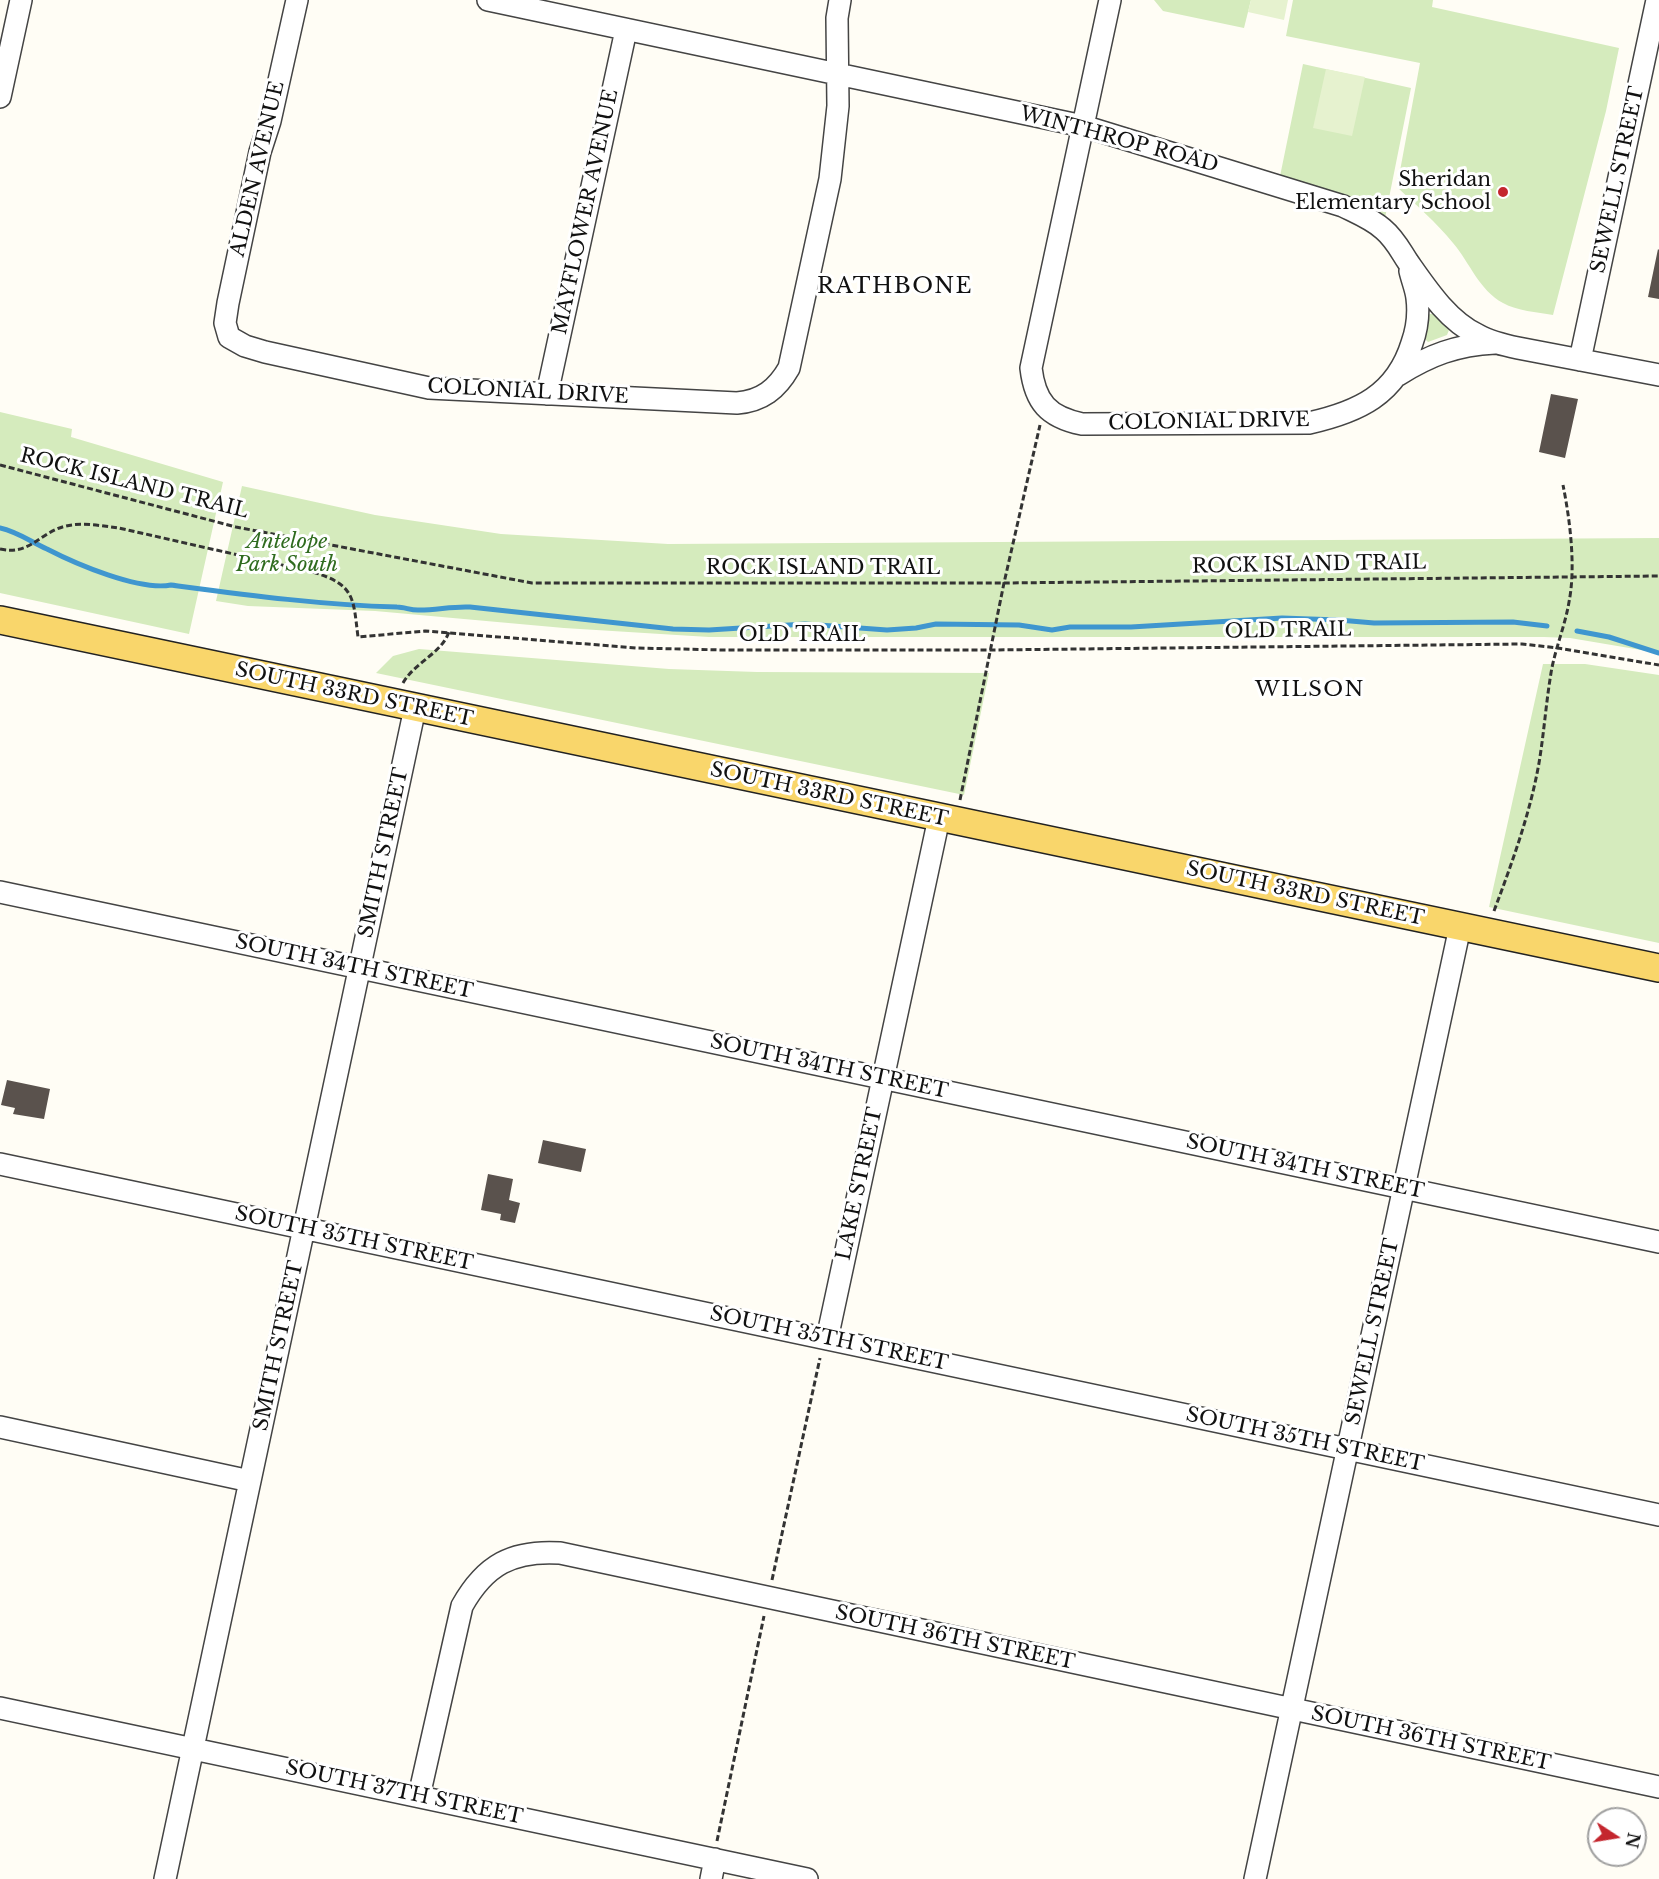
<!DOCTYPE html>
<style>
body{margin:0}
#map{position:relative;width:1659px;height:1879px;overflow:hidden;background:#fffdf5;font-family:"Libre Baskerville",serif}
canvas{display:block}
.north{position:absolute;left:1587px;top:1807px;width:60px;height:60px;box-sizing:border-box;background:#fff;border:2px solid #a0a0a0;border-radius:50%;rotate:102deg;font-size:16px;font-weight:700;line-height:24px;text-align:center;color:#111}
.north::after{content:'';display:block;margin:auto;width:21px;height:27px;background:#c4262e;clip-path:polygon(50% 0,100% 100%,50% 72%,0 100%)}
</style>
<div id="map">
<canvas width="1659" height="1879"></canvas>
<div class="north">N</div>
</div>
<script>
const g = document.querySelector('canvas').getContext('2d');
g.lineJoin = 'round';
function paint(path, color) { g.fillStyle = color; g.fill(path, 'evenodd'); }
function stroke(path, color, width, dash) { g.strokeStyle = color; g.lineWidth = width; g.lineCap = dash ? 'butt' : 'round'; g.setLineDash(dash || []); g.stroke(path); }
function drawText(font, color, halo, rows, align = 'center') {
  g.font = font + ' "Libre Baskerville",serif'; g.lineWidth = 6; g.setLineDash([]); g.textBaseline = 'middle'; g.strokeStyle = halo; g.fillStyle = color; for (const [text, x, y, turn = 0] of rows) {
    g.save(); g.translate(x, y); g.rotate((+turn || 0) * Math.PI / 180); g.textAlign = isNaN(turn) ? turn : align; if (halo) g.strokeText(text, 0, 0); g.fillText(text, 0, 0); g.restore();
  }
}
const green = new Path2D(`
 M 1154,0 L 1251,0 L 1244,28 L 1163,11 Z
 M 1293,0 L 1433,0 L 1432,7 L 1619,48 L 1606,111 L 1553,315 C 1537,312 1517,311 1503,303 C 1479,290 1470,263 1453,243 C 1436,222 1416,205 1397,187 L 1420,63 L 1286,36 Z
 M 1303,64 L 1411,88 L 1383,228 L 1278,186 Z
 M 1430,314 L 1434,314 L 1449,330 L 1447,335 L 1428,342 L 1424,338 L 1428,315 Z
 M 0,412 L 72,429 L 71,437 L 223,482 L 189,634 L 0,593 Z
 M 242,486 L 375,515 L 501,534 L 668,544 L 1659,538 L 1659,653 L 1570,638 L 1544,637 L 709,637 L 564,628 L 375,611 L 248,606 L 216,601 Z
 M 419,649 L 669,669 L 757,672 L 989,673 L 964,795 L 376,673 L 393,656 Z
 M 1543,664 L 1585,664 L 1659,675 L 1659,943 L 1489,907 Z`);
const pitch = new Path2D(`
 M 1251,0 L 1288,0 L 1284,20 L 1248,12 Z
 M 1326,69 L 1365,77 L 1352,136 L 1313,128 Z`);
const stream = new Path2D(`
 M 0,528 C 18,532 31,542 47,549 C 76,564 139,591 171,585 C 247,595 321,605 397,607 C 405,607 412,611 420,610 C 437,610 453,606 470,607 L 673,629 L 709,630 L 805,624 L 887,630 L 916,628 L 936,624 L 1019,625 L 1052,630 L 1070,627 L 1131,627 L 1282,618 L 1339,620 L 1374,623 L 1513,622 L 1547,626
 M 1577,631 L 1609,637 L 1659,653`);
const building = new Path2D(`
 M 1658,249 L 1659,250 L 1659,299 L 1648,297 Z
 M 1551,394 L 1578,399 L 1565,458 L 1539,452 Z
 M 7,1080 L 50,1089 L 44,1119 L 13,1114 L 15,1108 L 1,1105 Z
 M 543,1140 L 586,1149 L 581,1172 L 538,1163 Z
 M 488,1174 L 513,1179 L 509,1200 L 520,1203 L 515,1223 L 500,1220 L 501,1214 L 481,1210 Z`);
const path = new Path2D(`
 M 0,465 L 236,527 L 532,583 L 1004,583 L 1659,576
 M 0,549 C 30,556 40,532 66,526 C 83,522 102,526 119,528 L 313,572 C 355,585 353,597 358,637 L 425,631 L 636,648 L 724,650 L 990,650 L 1522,644 L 1558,648 L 1659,665
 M 403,683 C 415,662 441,654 449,632
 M 960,800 L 1004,583 L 1040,425
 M 1494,911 C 1512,863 1530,814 1539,763 C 1544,733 1546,703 1551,673 C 1555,649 1565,626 1569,602 C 1576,567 1570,520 1563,485
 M 772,1580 L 820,1358
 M 717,1841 L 764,1616`);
const minor = new Path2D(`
 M 297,0 L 270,121 L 260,152 L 228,303 L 225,323 L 229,337 L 245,346 L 265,352 L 429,388 L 737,403 C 762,401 777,389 789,368 L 830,179 L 838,106 L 837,18 L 840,0
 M 488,0 L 1083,126 L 1343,206 C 1357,213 1372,219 1383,229 C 1395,239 1400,250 1408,262 C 1427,289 1448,321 1478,335 C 1490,342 1504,345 1518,348 L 1659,375
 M 1110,0 L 1031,368 C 1035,402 1048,417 1082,424 L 1309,423 C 1358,412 1396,395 1412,343 C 1417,329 1419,314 1417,298 C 1416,289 1412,280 1410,271
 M 0,97 L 21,0
 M 1580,360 L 1657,0
 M 1398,375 C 1430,355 1456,345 1495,343
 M 547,394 L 626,30
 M 0,892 L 1659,1242
 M 0,1164 L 1659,1515
 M 827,1339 L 939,818
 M 0,1427 L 250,1481
 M 0,1708 L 807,1879
 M 419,1796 L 462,1606 C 485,1565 512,1550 560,1553 L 1659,1787
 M 165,1879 L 415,708
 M 711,1879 L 715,1859
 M 1255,1879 L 1460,927`);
const major = new Path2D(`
 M 0,620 L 1659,968`);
const markers = [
 [1503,192,6,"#c4262e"]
];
const streetNames = [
 ["WINTHROP ROAD",1119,140,15],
 ["ALDEN AVENUE",258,169,-77],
 ["SEWELL STREET",1618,180,-78],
 ["MAYFLOWER AVENUE",586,212,-78],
 ["COLONIAL DRIVE",528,392,3],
 ["COLONIAL DRIVE",1209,422,-1],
 ["ROCK ISLAND TRAIL",134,484,14],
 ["ROCK ISLAND TRAIL",1309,565,-1],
 ["ROCK ISLAND TRAIL",823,568],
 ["OLD TRAIL",1288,631,-1],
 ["OLD TRAIL",802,635],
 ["SOUTH 33RD STREET",354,695,12],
 ["SOUTH 33RD STREET",829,795,12],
 ["SMITH STREET",384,853,-78],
 ["SOUTH 33RD STREET",1305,894,12],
 ["SOUTH 34TH STREET",354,967,12],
 ["SOUTH 34TH STREET",829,1067,12],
 ["SOUTH 34TH STREET",1305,1167,12],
 ["LAKE STREET",860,1184,-78],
 ["SOUTH 35TH STREET",354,1239,12],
 ["SEWELL STREET",1373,1332,-78],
 ["SOUTH 35TH STREET",829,1339,12],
 ["SMITH STREET",279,1346,-78],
 ["SOUTH 35TH STREET",1305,1440,12],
 ["SOUTH 36TH STREET",955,1638,12],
 ["SOUTH 36TH STREET",1431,1739,12],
 ["SOUTH 37TH STREET",404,1793,12]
];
const poiNames = [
 ["Sheridan",1491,180],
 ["Elementary School",1491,203]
];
const parkNames = [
 ["Antelope",287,542],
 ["Park South",287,565]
];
const neighbourhoodNames = [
 ["WILSON",1310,690]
];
const quarterNames = [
 ["RATHBONE",895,287]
];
paint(green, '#d5ebbd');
paint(pitch, '#e6f2cf');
stroke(stream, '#3f96cf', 5);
paint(building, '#5a524d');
stroke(minor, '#444', 24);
stroke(major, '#222', 30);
stroke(path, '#333', 3, [6, 3]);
stroke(minor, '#fff', 21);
stroke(major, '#f9d66b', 27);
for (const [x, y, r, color] of markers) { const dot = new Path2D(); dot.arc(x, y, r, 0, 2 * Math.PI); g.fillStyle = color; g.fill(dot); stroke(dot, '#fff', 2); }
drawText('20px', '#111', '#fff', streetNames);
drawText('20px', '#111', '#fff', poiNames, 'right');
drawText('italic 20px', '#2f6b1f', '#fff', parkNames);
g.letterSpacing = '1.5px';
drawText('21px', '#111', '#fff', neighbourhoodNames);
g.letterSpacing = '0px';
g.letterSpacing = '1.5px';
drawText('22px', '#111', '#fff', quarterNames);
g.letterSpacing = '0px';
</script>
